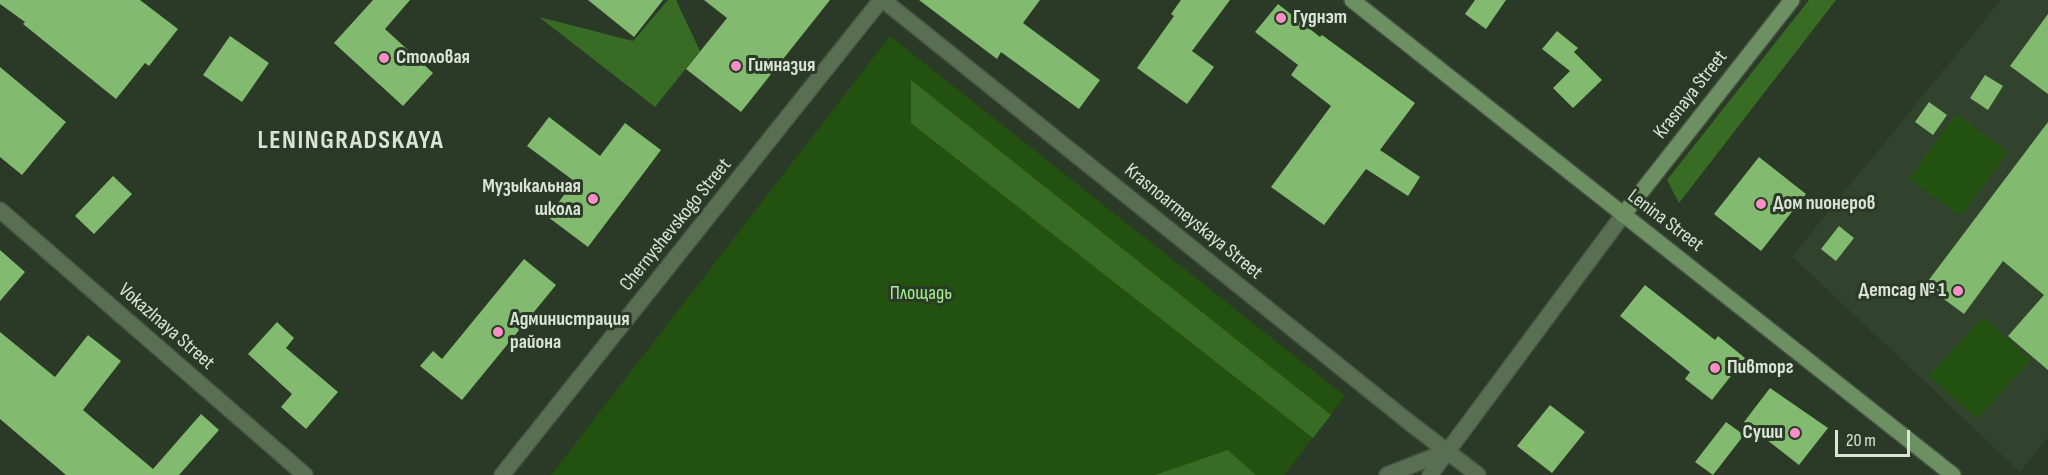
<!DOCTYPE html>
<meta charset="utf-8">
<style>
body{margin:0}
#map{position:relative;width:2048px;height:475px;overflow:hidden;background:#2b3927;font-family:"Sofia Sans Condensed",sans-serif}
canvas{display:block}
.scale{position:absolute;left:1835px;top:430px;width:75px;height:27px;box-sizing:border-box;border:3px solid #dae3d7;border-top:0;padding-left:8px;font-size:18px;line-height:21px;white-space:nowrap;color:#dae3d7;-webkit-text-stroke:4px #2b3927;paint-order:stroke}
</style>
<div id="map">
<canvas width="2048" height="475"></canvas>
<div class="scale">20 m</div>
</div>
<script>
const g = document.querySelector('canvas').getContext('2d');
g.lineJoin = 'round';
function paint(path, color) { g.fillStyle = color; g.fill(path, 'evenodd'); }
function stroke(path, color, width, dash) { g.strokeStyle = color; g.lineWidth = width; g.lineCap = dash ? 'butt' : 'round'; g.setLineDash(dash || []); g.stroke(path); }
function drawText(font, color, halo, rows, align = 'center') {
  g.font = font + ' "Sofia Sans Condensed",sans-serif'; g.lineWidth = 6; g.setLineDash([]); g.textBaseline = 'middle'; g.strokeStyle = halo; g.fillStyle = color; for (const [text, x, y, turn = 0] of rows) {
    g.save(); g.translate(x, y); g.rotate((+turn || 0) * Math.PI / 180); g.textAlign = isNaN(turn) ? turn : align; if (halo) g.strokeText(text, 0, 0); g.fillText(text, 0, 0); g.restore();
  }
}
const built = new Path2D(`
 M 2001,0 L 2048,0 L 2048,437 L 2020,472 L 1792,256 Z`);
const green = new Path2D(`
 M 890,36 L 1345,396 L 1284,475 L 551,475 Z
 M 1956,114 L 2008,152 L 1961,216 L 1909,179 Z
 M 1983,317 L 2031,360 L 1977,419 L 1929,376 Z`);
const forest = new Path2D(`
 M 668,0 L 676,0 L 700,51 L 655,107 L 539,17 L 633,41 Z
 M 1809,0 L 1836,0 L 1679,203 L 1667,180 Z
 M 911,80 L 1331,415 L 1313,438 L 911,123 Z
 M 1228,450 L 1256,475 L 1155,475 Z`);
const building = new Path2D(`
 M 0,0 L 140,0 L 178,29 L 149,66 L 145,63 L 116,99 L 23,24 L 25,22 L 0,4 Z
 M 373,0 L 410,0 L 385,29 L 433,73 L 403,106 L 334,43 Z
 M 588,0 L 663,0 L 634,37 Z
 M 704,0 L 830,0 L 741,112 L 686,69 L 727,18 Z
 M 919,0 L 1040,0 L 1023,23 L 1100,80 L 1079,109 L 1001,52 L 997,59 Z
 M 1181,0 L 1230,0 L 1192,51 L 1214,67 L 1187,104 L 1137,68 L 1174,16 L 1171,14 Z
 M 1475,0 L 1506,0 L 1486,29 L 1465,14 Z
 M 1278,4 L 1320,37 L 1322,35 L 1415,103 L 1380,150 L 1420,177 L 1408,196 L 1366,169 L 1324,225 L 1271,187 L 1331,106 L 1291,75 L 1298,65 L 1255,32 Z
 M 2048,14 L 2048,94 L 2010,66 Z
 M 1557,31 L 1578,48 L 1574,52 L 1602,80 L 1573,108 L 1553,88 L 1570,71 L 1542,49 Z
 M 230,36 L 269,63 L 242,102 L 203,75 Z
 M 0,67 L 66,122 L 22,175 L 0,157 Z
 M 1985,75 L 2003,86 L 1988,110 L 1970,98 Z
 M 1929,102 L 1947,115 L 1933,135 L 1915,122 Z
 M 549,117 L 600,156 L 625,123 L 661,150 L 588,247 L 548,217 L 574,181 L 527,146 Z
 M 2048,122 L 2048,370 L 2008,336 L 2044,295 L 2003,261 L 1964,314 L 1925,285 Z
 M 1759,157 L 1806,194 L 1761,251 L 1714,214 Z
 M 113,176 L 132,194 L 94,234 L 75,216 Z
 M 1839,226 L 1854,238 L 1836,261 L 1821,249 Z
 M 0,250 L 25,272 L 0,301 Z
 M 524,259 L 556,285 L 462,400 L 420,366 L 433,351 L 442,359 Z
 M 1645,285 L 1715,340 L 1718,336 L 1745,358 L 1712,400 L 1685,379 L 1690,372 L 1620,316 Z
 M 277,322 L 294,338 L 286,348 L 338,392 L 306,429 L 281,407 L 292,394 L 248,354 Z
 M 0,332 L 55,377 L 88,335 L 121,361 L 83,410 L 153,469 L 201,414 L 219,430 L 179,475 L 66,475 L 0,419 Z
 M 1770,388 L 1828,428 L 1799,465 L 1744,422 Z
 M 1550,405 L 1585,432 L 1552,473 L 1517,446 Z
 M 1726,422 L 1744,435 L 1713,475 L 1695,462 Z`);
const street = new Path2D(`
 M 883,0 L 1410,423 L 1478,475
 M 0,210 L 305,475
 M 502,475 L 881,0
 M 1387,475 L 1448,451
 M 1430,475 L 1623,215`);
const secondary = new Path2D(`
 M 1352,0 L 1953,475
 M 1623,215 L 1792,0`);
const markers = [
 [1281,18,6,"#fa8fc7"],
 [384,58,6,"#fa8fc7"],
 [736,66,6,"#fa8fc7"],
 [593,199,6,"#fa8fc7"],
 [1761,204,6,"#fa8fc7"],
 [1958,291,6,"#fa8fc7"],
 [498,332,6,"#fa8fc7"],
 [1715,368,6,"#fa8fc7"],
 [1795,433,6,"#fa8fc7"]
];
const poiNames = [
 ["Гуднэт",1293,18],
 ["Столовая",396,58],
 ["Гимназия",748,66],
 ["Музыкальная",581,187,"right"],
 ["школа",581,210,"right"],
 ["Дом пионеров",1773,204],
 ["Детсад № 1",1946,291,"right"],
 ["Администрация",510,320],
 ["района",510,343],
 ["Пивторг",1727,368],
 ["Суши",1783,433,"right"]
];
const streetNames = [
 ["Krasnaya Street",1691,95,-52],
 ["Lenina Street",1665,221,37],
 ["Krasnoarmeyskaya Street",1193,222,39],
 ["Chernyshevskogo Street",676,225,-51],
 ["Vokazlnaya Street",166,327,41]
];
const parkNames = [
 ["Площадь",921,294]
];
const districtNames = [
 ["LENINGRADSKAYA",351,141]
];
paint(built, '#31432c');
paint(green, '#235210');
paint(forest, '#386c25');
paint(building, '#82ba70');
stroke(street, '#475443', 18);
stroke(secondary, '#475443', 18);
stroke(street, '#596f52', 15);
stroke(secondary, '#6c9061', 15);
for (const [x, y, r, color] of markers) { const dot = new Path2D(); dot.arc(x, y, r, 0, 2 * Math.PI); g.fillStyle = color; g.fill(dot); stroke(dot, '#2b3927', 2); }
drawText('bold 20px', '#dae3d7', '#2b3927', poiNames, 'left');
drawText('20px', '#dae3d7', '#2b3927', streetNames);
drawText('20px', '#a6ef8e', '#2b3927', parkNames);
g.letterSpacing = '1.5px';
drawText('bold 26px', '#dae3d7', '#2b3927', districtNames);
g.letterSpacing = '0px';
</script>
